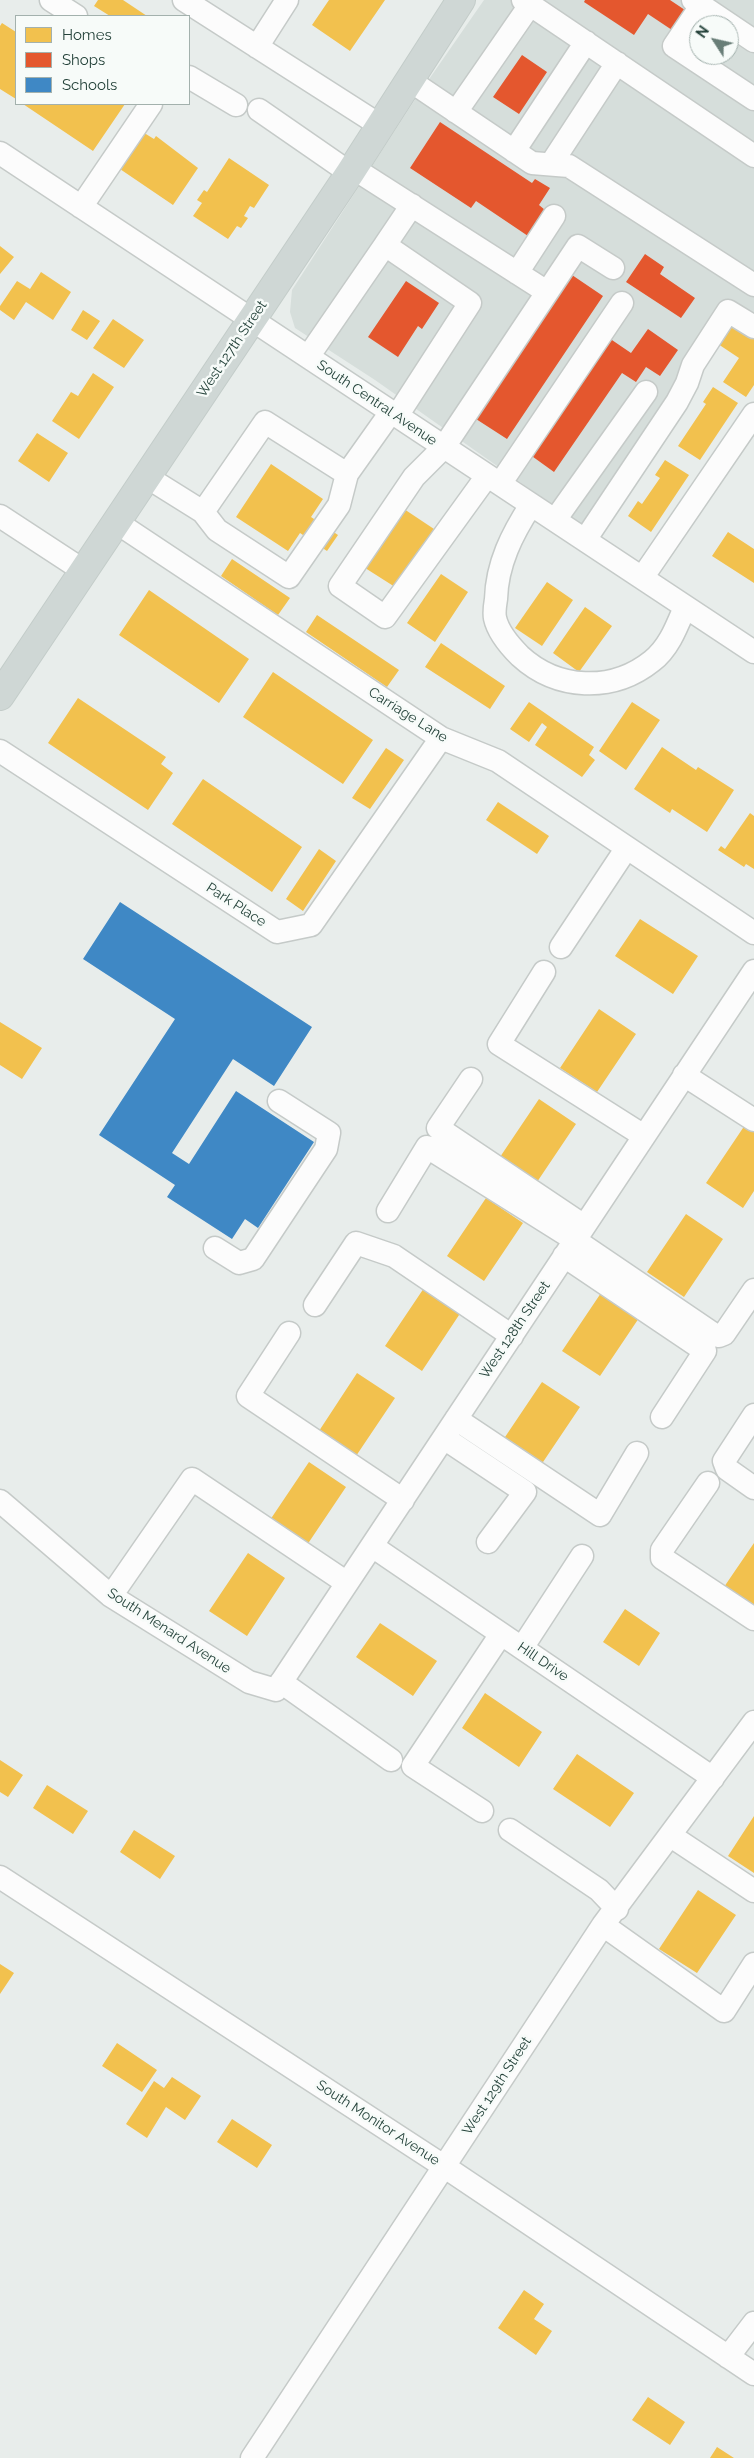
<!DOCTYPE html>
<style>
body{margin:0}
#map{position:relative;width:754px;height:2458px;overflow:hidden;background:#e8edeb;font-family:Raleway,sans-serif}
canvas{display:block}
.legend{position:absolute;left:15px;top:15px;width:175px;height:90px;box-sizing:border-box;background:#f7fbf9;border:1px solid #a3b1ad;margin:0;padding:6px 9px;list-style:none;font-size:15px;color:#24423a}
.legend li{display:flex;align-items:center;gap:10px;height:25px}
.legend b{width:25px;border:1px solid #a3b1ad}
.north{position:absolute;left:689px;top:15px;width:50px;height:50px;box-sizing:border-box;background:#f7fbf9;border:1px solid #a3b1ad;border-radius:50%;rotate:305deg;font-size:14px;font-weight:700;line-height:20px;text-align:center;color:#24423a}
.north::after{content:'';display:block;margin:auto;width:18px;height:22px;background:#697e78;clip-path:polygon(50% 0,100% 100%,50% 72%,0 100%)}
</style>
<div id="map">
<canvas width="754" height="2458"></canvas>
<ul class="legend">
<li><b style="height:14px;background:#f2c14e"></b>Homes</li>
<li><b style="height:14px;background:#e4572e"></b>Shops</li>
<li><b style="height:14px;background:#3f88c5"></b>Schools</li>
</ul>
<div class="north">N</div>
</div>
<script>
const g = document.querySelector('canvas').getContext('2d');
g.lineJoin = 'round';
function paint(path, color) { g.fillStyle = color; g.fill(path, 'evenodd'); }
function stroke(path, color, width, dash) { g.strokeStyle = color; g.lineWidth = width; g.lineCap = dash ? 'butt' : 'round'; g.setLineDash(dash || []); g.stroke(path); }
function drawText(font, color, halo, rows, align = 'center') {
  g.font = font + ' Raleway,sans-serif'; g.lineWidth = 5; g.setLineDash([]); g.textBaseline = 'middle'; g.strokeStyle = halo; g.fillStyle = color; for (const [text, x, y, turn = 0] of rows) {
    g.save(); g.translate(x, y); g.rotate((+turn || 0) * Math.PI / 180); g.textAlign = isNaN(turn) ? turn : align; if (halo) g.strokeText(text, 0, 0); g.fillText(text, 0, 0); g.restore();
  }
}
const built = new Path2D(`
 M 484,0 L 754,0 L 754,316 L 729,300 L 588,530 L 375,380 L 295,328 L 290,312 L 292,290 L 416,98 ZM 699,25 L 729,25 L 729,55 L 699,55 Z`);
const homes = new Path2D(`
 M 98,0 L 123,0 L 147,16 L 110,16 L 94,6 Z
 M 329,0 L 385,0 L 350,51 L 312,25 Z
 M 2,23 L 16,32 L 16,99 L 0,89 L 0,26 Z
 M 23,104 L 125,104 L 93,151 Z
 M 141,131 L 154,139 L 156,136 L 198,168 L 173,205 L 117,167 Z
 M 229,158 L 269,185 L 254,208 L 250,206 L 244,216 L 248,218 L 241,228 L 237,226 L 228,239 L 193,216 L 202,203 L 197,200 L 204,190 L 207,192 Z
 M 0,246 L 14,257 L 0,274 Z
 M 41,272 L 71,292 L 53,320 L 26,302 L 14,320 L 0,310 L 0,306 L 17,281 L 30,289 Z
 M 83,310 L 100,321 L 87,340 L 71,330 Z
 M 113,319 L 144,340 L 124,368 L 93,348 Z
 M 731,320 L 754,335 L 754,385 L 746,397 L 723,382 L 739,358 L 715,342 Z
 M 93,373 L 114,387 L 79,439 L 52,421 L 71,392 L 78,396 Z
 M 713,387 L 738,403 L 700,460 L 678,446 L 706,404 L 703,402 Z
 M 37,433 L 68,453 L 49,482 L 18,461 Z
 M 665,460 L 689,475 L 651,532 L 628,516 L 638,501 L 642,504 L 660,478 L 655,475 Z
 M 271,464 L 323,499 L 311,517 L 338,535 L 327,551 L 300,533 L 288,551 L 236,517 Z
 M 401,507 L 434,529 L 395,587 L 362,566 Z
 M 728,532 L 754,549 L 754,583 L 712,556 Z
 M 232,559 L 290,598 L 278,615 L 221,576 Z
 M 441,574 L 468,592 L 435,642 L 407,623 Z
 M 547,582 L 573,600 L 542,646 L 515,628 Z
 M 149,590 L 249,659 L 219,703 L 119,635 Z
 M 585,607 L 612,626 L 579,672 L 553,653 Z
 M 317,615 L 399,670 L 387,687 L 306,632 Z
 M 441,643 L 505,686 L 490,709 L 425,667 Z
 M 273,672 L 373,740 L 343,784 L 243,717 Z
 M 78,698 L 166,757 L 161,764 L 173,773 L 148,810 L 48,743 Z
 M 529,702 L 594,747 L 589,755 L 595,760 L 582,777 L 535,745 L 547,727 L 542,723 L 529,742 L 510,729 Z
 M 632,702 L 660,720 L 626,770 L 599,751 Z
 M 662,747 L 696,770 L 698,767 L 734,790 L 707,832 L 672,809 L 670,813 L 634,789 Z
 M 386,748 L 404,760 L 370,809 L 352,798 Z
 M 203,779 L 302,847 L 272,892 L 172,824 Z
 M 498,802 L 549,836 L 537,854 L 486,820 Z
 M 750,813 L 754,816 L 754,869 L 746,864 L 744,867 L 718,850 L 721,846 L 725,849 Z
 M 319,849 L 336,861 L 303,911 L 286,899 Z
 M 640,919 L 698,956 L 673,994 L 615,956 Z
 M 599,1009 L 636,1034 L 597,1092 L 560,1068 Z
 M 0,1022 L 42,1048 L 22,1079 L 0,1065 Z
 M 539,1099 L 576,1124 L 537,1182 L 500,1157 Z
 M 745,1125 L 754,1131 L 754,1191 L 743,1208 L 706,1183 Z
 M 486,1198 L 523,1223 L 484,1281 L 447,1256 Z
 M 686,1214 L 723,1239 L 684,1297 L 647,1272 Z
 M 424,1288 L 461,1312 L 422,1371 L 385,1346 Z
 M 601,1293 L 639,1318 L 600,1376 L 562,1351 Z
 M 357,1373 L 395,1398 L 356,1456 L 319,1431 Z
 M 542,1382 L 580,1407 L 541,1465 L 503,1440 Z
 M 309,1462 L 346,1487 L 307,1545 L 270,1520 Z
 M 754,1543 L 754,1608 L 724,1587 Z
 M 248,1553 L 285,1578 L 247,1636 L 209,1611 Z
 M 625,1609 L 660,1633 L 639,1666 L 603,1642 Z
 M 380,1623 L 437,1661 L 413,1696 L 356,1657 Z
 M 485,1693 L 542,1732 L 519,1767 L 462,1728 Z
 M 577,1754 L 634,1793 L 610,1827 L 553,1789 Z
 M 0,1760 L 23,1775 L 8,1797 L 0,1792 Z
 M 47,1785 L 88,1811 L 73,1834 L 33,1808 Z
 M 754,1816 L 754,1873 L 728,1856 Z
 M 134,1830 L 175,1856 L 160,1879 L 120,1852 Z
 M 698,1890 L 736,1915 L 697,1973 L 659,1949 Z
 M 0,1964 L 14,1973 L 0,1994 Z
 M 117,2043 L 157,2070 L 142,2092 L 102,2066 Z
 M 172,2077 L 201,2096 L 185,2120 L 166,2107 L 147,2138 L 126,2124 L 154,2081 L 164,2088 Z
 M 232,2119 L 272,2145 L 257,2168 L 217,2142 Z
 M 524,2290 L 544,2304 L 534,2319 L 552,2331 L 536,2355 L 498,2328 Z
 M 648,2397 L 685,2422 L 670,2445 L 632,2420 Z
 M 717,2447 L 734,2458 L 710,2458 Z`);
const shops = new Path2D(`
 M 585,0 L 670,0 L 685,10 L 672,30 L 648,14 L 634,35 L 584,2 Z
 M 522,55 L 547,72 L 519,114 L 493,97 Z
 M 440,122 L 532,183 L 535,179 L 550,188 L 539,205 L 545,210 L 528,236 L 476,201 L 471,208 L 410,168 Z
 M 645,254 L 664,267 L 660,274 L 695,298 L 681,318 L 626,282 Z
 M 572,275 L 603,296 L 507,439 L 476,419 Z
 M 406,281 L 439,303 L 422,329 L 418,326 L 398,357 L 368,337 Z
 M 648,329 L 678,350 L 660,376 L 646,367 L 636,382 L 622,373 L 554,472 L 529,454 L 609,338 L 631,353 Z`);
const schools = new Path2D(`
 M 120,902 L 312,1027 L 274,1086 L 233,1059 L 172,1153 L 189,1164 L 236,1091 L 314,1142 L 258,1228 L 245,1219 L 232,1239 L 167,1197 L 175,1185 L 99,1135 L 175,1019 L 83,959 Z`);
const minor = new Path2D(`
 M 51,0 L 76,16
 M 184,0 L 381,126
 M 523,0 L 754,156
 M 693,0 L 754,41
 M 701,6 L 674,46 L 754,99
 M 257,47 L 287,0
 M 189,77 L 236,105
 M 409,80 L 532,163 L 569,166 L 754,285
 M 259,110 L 350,173
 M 456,112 L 530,5
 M 514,151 L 586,42
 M 0,153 L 754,652
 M 551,164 L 617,63
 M 353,168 L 547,292
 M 81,207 L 151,104
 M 385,245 L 412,205
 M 517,273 L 554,216
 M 308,357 L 385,245 L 470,303 L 397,416
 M 487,476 L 385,617 L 340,586 L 414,477 L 444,447 L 578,246 L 613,268
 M 147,477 L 203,512 L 265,422 L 347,474 L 391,412
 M 500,484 L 622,303
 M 531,505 C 512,534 497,564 496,599 C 495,605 494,613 495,618 C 498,632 511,647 520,656 C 557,690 612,693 652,661 C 669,648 677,626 685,607
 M 203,512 L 217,530 L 289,577 L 339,505 L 347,474
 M 0,516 L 84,571
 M 555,520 L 646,392
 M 116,522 L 441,738 L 498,761 L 754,933
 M 585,540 L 677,402 L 687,383 L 693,365 L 728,311 L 754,327
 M 642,578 L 754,414
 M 0,751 L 277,932 L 311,925 L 441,738
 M 561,947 L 626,849
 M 544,972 L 499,1044 L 644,1136
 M 684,1075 L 754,1120
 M 471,1079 L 438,1128 L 584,1226
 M 388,1211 L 427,1147 L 575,1240 L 715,1335 L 719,1336 L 724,1334 L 754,1290
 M 215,1248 L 239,1263 L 253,1259 L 326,1149 L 329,1133 L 279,1101
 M 564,1256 L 705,1351 L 662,1417
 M 315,1305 L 356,1243 L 394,1256 L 512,1336
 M 289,1333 L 248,1396 L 403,1500
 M 754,1415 L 724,1461 L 727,1469 L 754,1488
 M 456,1419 L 600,1515 L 637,1453
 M 444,1438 L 525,1492 L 488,1542
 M 708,1483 L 662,1550 L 662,1558 L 754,1619
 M 0,1501 L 111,1596 L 249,1682 L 276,1690 L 754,971
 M 372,1546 L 713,1778
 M 111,1596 L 192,1479 L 347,1583
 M 522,1648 L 582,1556
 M 281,1682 L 391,1760
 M 482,1811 L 413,1766 L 501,1634
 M 510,1830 L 599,1890 L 617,1909
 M 671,1836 L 754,1891
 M 0,1877 L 445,2167 L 754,2374
 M 603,1925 L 724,2011 L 754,1964
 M 728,2357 L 754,2323
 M 252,2458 L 603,1925 L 754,1722`);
const major = new Path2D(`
 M 0,696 L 350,173 L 461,0`);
const streetNames = [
 ["West 127th Street",232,349,-56],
 ["South Central Avenue",377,403,34],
 ["Carriage Lane",408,715,32],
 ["Park Place",236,905,33],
 ["West 128th Street",515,1330,-56],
 ["South Menard Avenue",169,1631,33],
 ["Hill Drive",543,1662,34],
 ["West 129th Street",497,2086,-57],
 ["South Monitor Avenue",378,2123,33]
];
paint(built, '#d6dedb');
paint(homes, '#f2c14e');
paint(shops, '#e4572e');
paint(schools, '#3f88c5');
stroke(minor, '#c5cac8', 25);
stroke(major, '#c3ccc9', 30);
stroke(minor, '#fcfcfc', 22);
stroke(major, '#cfd7d5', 28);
drawText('14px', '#24423a', '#f7fbf9', streetNames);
</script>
